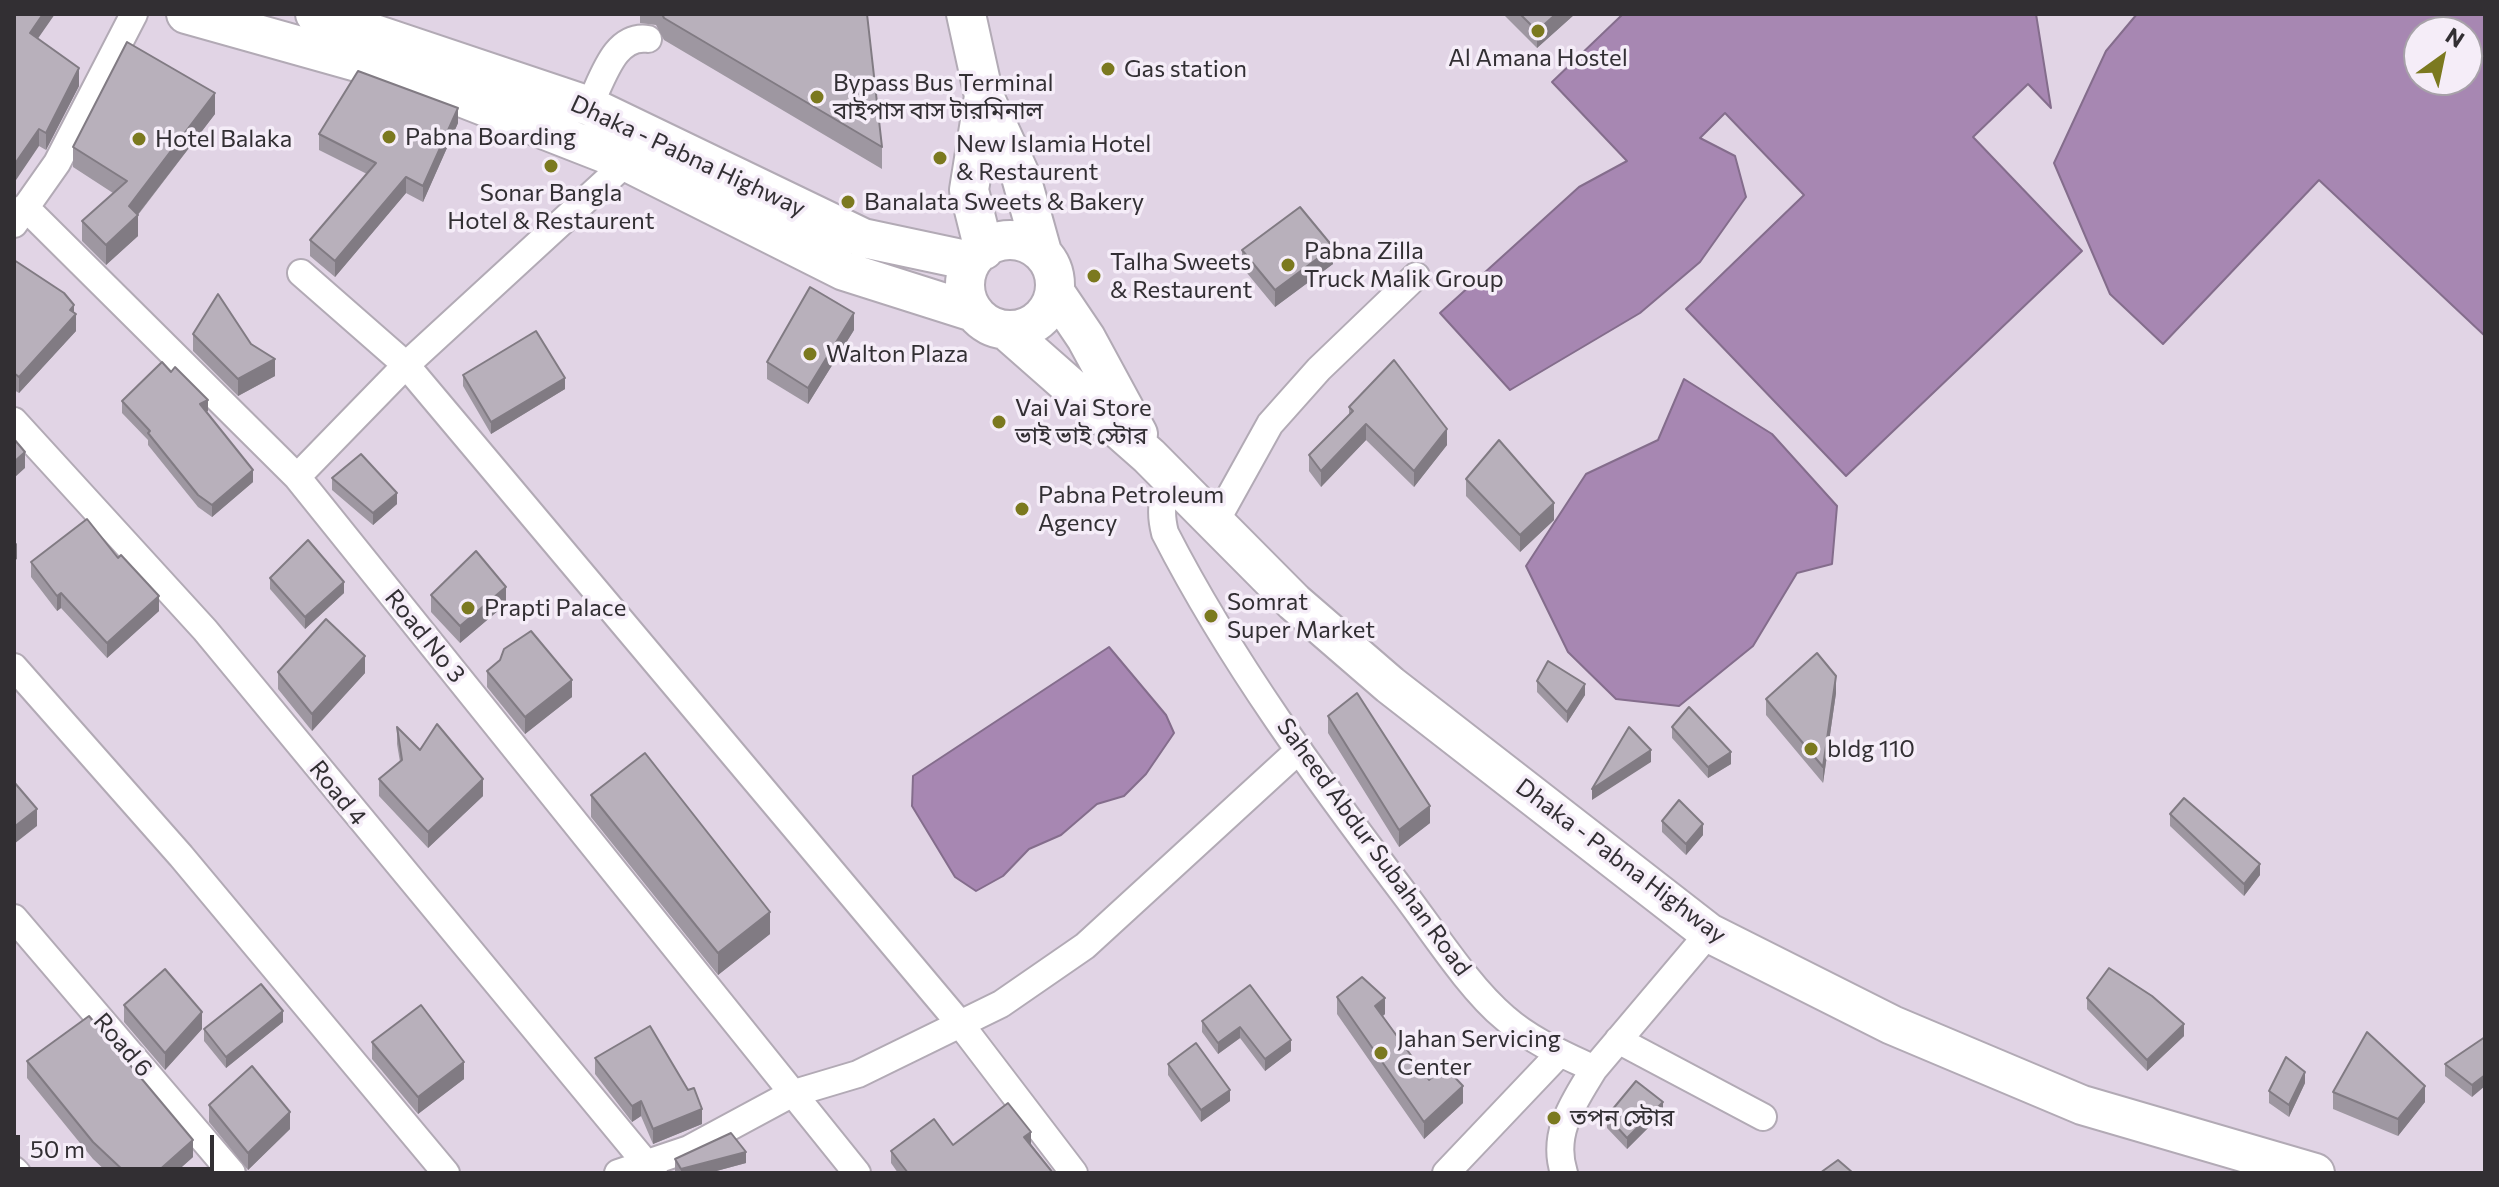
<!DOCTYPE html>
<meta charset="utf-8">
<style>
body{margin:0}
#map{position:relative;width:2499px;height:1187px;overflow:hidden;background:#e8e0ea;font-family:Commissioner,sans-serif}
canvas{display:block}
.frame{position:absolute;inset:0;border:16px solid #322f33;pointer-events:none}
.north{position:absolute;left:2403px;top:16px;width:80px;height:80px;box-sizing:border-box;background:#f5edf8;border:2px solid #a7a1a9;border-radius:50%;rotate:33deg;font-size:22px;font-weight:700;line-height:32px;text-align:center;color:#322f33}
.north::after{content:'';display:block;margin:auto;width:28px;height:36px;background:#7b791f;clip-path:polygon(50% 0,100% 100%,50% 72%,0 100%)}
.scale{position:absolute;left:16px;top:1135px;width:198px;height:36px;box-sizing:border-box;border:4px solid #322f33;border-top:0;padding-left:10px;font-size:24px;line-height:28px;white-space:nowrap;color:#322f33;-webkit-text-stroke:6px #f5edf8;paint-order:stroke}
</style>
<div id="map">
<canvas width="2499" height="1187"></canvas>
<div class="frame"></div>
<div class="north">N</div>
<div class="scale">50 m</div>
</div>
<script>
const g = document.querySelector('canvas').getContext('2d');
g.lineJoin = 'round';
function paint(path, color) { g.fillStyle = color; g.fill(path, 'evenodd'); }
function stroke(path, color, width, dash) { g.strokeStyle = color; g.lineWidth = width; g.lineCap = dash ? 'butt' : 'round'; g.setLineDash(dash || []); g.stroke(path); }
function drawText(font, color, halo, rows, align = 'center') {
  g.font = font + ' Commissioner,"Noto Sans Bengali",sans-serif'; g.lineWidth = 7; g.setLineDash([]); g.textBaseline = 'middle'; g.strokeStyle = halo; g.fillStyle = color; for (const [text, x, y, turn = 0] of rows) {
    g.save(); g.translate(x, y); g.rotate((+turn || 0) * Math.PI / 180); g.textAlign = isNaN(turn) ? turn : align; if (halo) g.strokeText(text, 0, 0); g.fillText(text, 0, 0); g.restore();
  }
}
const built = new Path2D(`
 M 14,14 L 2485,14 L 2485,1173 L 14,1173 ZM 2419,32 L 2467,32 L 2467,80 L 2419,80 Z`);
const water = new Path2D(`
 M 1623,14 L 2036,14 L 2051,108 L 2028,84 L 1973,137 L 2082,251 L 1846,476 L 1686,309 L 1804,195 L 1725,113 L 1700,138 L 1735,156 L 1746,197 L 1700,262 L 1640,313 L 1510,390 L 1440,313 L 1579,187 L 1627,161 L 1552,82 Z
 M 2137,14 L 2485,14 L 2485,336 L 2319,180 L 2163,344 L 2110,294 L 2054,163 L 2106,51 ZM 2419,32 L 2467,32 L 2467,80 L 2419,80 Z
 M 1684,379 L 1772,434 L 1837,506 L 1832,564 L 1797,573 L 1753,646 L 1679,706 L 1616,699 L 1568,652 L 1526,566 L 1586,474 L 1658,440 Z
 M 1109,647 L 1166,715 L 1174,733 L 1146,774 L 1124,796 L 1097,804 L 1061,835 L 1029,849 L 1003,876 L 976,891 L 955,877 L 912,806 L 913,776 Z`);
const minor = new Path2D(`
 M 589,106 C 603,79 614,34 648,39
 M 25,207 L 297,477 L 857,1173
 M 14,224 L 57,163 L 134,14
 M 301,273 L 406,365 L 961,1025 L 1074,1173
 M 14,421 L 205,630 L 654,1173
 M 297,477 L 406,365 L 627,162
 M 1171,482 C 1161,500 1160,513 1165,533 C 1231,662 1319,781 1406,896 C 1434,933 1470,989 1505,1018 C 1531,1041 1563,1054 1594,1069 C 1574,1102 1551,1133 1564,1173
 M 1215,523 L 1270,424 L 1319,369 L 1416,276
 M 14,667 L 181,856 L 446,1173
 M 14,918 L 232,1173
 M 1618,1040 L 1763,1117
 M 1594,1069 L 1709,933
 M 14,1170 L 17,1173
 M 618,1173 L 689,1149 L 791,1094 L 858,1074 L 1001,1004 L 1085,946 L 1299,750
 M 1446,1173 L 1560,1053`);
const highway = new Path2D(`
 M 186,14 L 407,76 L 627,162 L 844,271 L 970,311
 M 315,14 L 589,106 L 863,238 L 971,261
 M 966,14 L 984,96 L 1021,177 L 1042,252
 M965 285a45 45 0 1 1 90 0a45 45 0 1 1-90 0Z
 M 984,250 L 969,190 L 984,96
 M 1057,295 L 1086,338 L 1138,434
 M 1007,331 L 1149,456 L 1294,602 L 1390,685 L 1709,933 L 1892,1025 L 2082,1105 L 2315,1173`);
const wall = new Path2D(`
 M 640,14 L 867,14 L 882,147 L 882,169 L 664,40 L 656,25 L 640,23 Z
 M 1503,14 L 1575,14 L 1537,48 Z
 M 38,38 L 79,86 L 46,150 L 39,146 Z
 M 215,114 L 138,215 L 138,236 L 106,265 L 82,241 L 82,221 L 113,193 L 73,167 L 73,147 Z
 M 458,123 L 423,202 L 406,193 L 335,277 L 310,256 L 310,240 L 367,174 L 319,150 L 319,134 Z
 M 1242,250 L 1333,264 L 1275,307 L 1242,267 Z
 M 14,260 L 76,331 L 19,393 L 14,390 Z
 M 854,330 L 808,404 L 767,379 L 767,362 Z
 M 193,334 L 275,376 L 238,396 L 193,351 Z
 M 463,375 L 565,389 L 491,434 L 463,386 Z
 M 122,401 L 208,411 L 206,412 L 253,482 L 212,517 L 198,507 L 148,445 L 148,440 L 122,413 Z
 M 1349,407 L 1447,445 L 1414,487 L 1366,440 L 1321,487 L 1309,471 L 1309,455 L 1349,415 Z
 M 332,478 L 397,504 L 373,525 L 332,490 Z
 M 1466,479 L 1554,520 L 1520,552 L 1466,496 Z
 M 31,562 L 159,611 L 107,658 L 61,608 L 57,611 L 31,577 Z
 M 270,578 L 344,593 L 305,629 L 270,589 Z
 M 431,595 L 506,604 L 460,643 L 431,612 Z
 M 487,671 L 572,697 L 525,734 L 487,687 Z
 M 278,672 L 365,673 L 312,731 L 278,689 Z
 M 1537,681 L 1585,695 L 1567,723 L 1537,692 Z
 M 1836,693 L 1823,783 L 1766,715 L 1766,699 Z
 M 1328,716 L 1430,823 L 1399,847 L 1328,733 Z
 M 397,727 L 420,750 L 483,796 L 428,848 L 379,796 L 379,779 L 400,762 L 397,744 Z
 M 1672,727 L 1731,764 L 1708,778 L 1672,738 Z
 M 591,795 L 770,934 L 718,975 L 591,817 Z
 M 2170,814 L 2260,875 L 2244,896 L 2170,826 Z
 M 1662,821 L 1703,835 L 1686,855 L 1662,832 Z
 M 1250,985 L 1291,1051 L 1265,1071 L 1240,1038 L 1218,1054 L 1202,1032 L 1202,1021 Z
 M 1337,997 L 1385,1014 L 1383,1016 L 1429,1080 L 1463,1103 L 1424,1139 L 1337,1014 Z
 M 2087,998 L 2184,1036 L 2147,1071 L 2087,1009 Z
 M 124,1005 L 202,1029 L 165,1070 L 124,1022 Z
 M 283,1022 L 226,1068 L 204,1041 L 204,1029 Z
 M 2485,1037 L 2472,1097 L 2445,1076 L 2445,1064 Z
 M 372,1042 L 464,1079 L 418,1114 L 372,1059 Z
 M 595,1058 L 702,1124 L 653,1144 L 641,1116 L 632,1122 L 595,1074 Z
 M 27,1061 L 193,1157 L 175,1173 L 108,1173 L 93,1159 L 27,1078 Z
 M 1168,1064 L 1230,1101 L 1201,1122 L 1168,1075 Z
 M 2305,1083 L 2289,1117 L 2269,1103 L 2269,1091 Z
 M 2333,1092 L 2425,1102 L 2398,1136 L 2333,1109 Z
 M 209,1105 L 290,1129 L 248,1170 L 209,1122 Z
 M 1663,1113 L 1627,1149 L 1607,1128 L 1607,1116 Z
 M 1031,1144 L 1053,1173 L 898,1173 L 891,1163 L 891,1151 L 953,1145 Z
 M 675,1159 L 746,1163 L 709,1173 L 676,1173 L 675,1171 Z`);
const shadedWall = new Path2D(`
 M 43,14 L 55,14 L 30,50 L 30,33 Z
 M 1556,14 L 1575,14 L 1537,48 L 1537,31 Z
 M 79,68 L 79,86 L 46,150 L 46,133 Z
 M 215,93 L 215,114 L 135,218 L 138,215 L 138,236 L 106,265 L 106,245 L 129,206 Z
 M 458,108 L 458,123 L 423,202 L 423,186 Z
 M 39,129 L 39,146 L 14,183 L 14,165 Z
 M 406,177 L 406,193 L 335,277 L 335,261 Z
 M 1333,247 L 1333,264 L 1275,307 L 1275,290 Z
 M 74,305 L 74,317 L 76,314 L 76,331 L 19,393 L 19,377 Z
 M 854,313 L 854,330 L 808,404 L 808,388 Z
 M 275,359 L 275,376 L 238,396 L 238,379 Z
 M 565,378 L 565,389 L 491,434 L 491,422 Z
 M 208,400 L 208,411 L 200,416 L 200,404 Z
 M 1366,424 L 1366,440 L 1321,487 L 1321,471 Z
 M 1447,429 L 1447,445 L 1414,487 L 1414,471 Z
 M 25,452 L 25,468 L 14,478 L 14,462 Z
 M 253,470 L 253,482 L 212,517 L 212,505 Z
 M 397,493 L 397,504 L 373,525 L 373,513 Z
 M 1554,503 L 1554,520 L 1520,552 L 1520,535 Z
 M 17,543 L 17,559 L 14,561 L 14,545 Z
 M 344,582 L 344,593 L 305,629 L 305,617 Z
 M 506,587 L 506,604 L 460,643 L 460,626 Z
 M 61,593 L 61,608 L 57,611 L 57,596 Z
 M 159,596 L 159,611 L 107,658 L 107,643 Z
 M 365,656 L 365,673 L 312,731 L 312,714 Z
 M 1836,676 L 1836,693 L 1823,783 L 1823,767 Z
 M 572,680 L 572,697 L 525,734 L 525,717 Z
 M 1585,684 L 1585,695 L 1567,723 L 1567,712 Z
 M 1651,750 L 1651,762 L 1592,800 L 1592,789 Z
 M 1731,752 L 1731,764 L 1708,778 L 1708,767 Z
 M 483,779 L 483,796 L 428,848 L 428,832 Z
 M 1430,806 L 1430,823 L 1399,847 L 1399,830 Z
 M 37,809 L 37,826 L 14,844 L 14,827 Z
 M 1703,824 L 1703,835 L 1686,855 L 1686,844 Z
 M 2260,864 L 2260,875 L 2244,896 L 2244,884 Z
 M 770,912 L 770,934 L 718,975 L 718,953 Z
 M 1385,998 L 1385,1014 L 1375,1022 L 1375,1006 Z
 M 283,1011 L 283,1022 L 226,1068 L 226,1057 Z
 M 202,1012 L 202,1029 L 165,1070 L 165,1053 Z
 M 2184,1024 L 2184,1036 L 2147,1071 L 2147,1060 Z
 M 1240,1027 L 1240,1038 L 1218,1054 L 1218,1043 Z
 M 1291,1040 L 1291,1051 L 1265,1071 L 1265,1059 Z
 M 464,1062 L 464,1079 L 418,1114 L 418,1097 Z
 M 2305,1072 L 2305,1083 L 2289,1117 L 2289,1105 Z
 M 2485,1075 L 2485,1086 L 2472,1097 L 2472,1085 Z
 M 1463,1086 L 1463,1103 L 1424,1139 L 1424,1122 Z
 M 2425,1086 L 2425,1102 L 2398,1136 L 2398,1119 Z
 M 1230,1090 L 1230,1101 L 1201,1122 L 1201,1110 Z
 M 641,1101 L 641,1116 L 632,1122 L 632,1106 Z
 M 1663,1102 L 1663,1113 L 1627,1149 L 1627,1138 Z
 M 702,1109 L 702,1124 L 653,1144 L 653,1129 Z
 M 290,1112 L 290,1129 L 248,1170 L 248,1153 Z
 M 1031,1132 L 1031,1144 L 1024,1150 L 1024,1137 Z
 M 193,1140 L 193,1157 L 175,1173 L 156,1173 Z
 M 746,1152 L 746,1163 L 709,1173 L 681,1173 L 681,1169 Z`);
const building = new Path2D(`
 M 14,14 L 43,14 L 30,33 L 79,68 L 46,133 L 39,129 L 14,165 Z
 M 662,14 L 867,14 L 882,147 L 664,18 Z
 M 1520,14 L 1556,14 L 1537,31 Z
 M 127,42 L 215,93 L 129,206 L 138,215 L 106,245 L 82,221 L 127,181 L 73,147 Z
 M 358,71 L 458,108 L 423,186 L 406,177 L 335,261 L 310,240 L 376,163 L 319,134 Z
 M 1300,207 L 1333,247 L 1275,290 L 1242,250 Z
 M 14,260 L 64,293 L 74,305 L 70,310 L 76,314 L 19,377 L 14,373 Z
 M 810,287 L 854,313 L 808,388 L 767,362 Z
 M 218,294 L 251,344 L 275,359 L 238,379 L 193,334 Z
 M 536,331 L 565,378 L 491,422 L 463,375 Z
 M 1394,360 L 1447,429 L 1414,471 L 1366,424 L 1321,471 L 1309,455 L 1353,411 L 1349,407 Z
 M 162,362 L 171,372 L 175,367 L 208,400 L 200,404 L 253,470 L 212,505 L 198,495 L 148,433 L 150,431 L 122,401 Z
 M 14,439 L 25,452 L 14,462 Z
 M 1499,440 L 1554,503 L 1520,535 L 1466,479 Z
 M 361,454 L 397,493 L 373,513 L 332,478 Z
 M 87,519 L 118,558 L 121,555 L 159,596 L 107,643 L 61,593 L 57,596 L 31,562 Z
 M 308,540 L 344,582 L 305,617 L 270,578 Z
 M 476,551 L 506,587 L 460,626 L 431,595 Z
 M 326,619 L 365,656 L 312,714 L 278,672 Z
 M 531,631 L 572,680 L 525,717 L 487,671 L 500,660 L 504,649 Z
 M 1817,653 L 1836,676 L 1823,767 L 1766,699 Z
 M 1548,661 L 1585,684 L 1567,712 L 1537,681 Z
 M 1357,693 L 1430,806 L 1399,830 L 1328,716 Z
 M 1689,707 L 1731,752 L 1708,767 L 1672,727 Z
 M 437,724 L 483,779 L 428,832 L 379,779 L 402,760 L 397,727 L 420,750 Z
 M 1629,727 L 1651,750 L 1592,789 Z
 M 645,753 L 770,912 L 718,953 L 591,795 Z
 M 14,782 L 37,809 L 14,827 Z
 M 2184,798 L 2260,864 L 2244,884 L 2170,814 Z
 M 1679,800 L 1703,824 L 1686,844 L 1662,821 Z
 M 2109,968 L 2152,996 L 2184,1024 L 2147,1060 L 2087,998 Z
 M 165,969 L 202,1012 L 165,1053 L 124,1005 Z
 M 1362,977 L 1385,998 L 1375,1006 L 1429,1080 L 1445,1067 L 1463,1086 L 1424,1122 L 1337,997 Z
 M 261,984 L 283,1011 L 226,1057 L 204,1029 Z
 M 1250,985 L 1291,1040 L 1265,1059 L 1240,1027 L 1218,1043 L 1202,1021 Z
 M 421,1005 L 464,1062 L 418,1097 L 372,1042 Z
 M 89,1016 L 193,1140 L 156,1173 L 126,1173 L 93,1142 L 27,1061 Z
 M 650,1026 L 688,1090 L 694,1088 L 702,1109 L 653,1129 L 641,1101 L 632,1106 L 595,1058 Z
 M 2367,1032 L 2425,1086 L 2398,1119 L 2333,1092 Z
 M 2485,1037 L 2485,1075 L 2472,1085 L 2445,1064 Z
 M 1196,1043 L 1230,1090 L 1201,1110 L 1168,1064 Z
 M 2286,1057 L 2305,1072 L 2289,1105 L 2269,1091 Z
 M 252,1066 L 290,1112 L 248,1153 L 209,1105 Z
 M 1636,1081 L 1663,1102 L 1627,1138 L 1607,1116 Z
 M 1008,1103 L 1031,1132 L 1024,1137 L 1053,1173 L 908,1173 L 891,1151 L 934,1119 L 953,1145 Z
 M 731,1133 L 746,1152 L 681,1169 L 675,1159 Z
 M 1838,1160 L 1853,1173 L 1820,1173 Z`);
const markers = [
 [1538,31,8,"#7b791f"],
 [1108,69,8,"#7b791f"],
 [817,97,8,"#7b791f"],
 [389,137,8,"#7b791f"],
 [139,139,8,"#7b791f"],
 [940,158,8,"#7b791f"],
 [551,166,8,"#7b791f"],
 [848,202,8,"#7b791f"],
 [1288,265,8,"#7b791f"],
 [1094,276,8,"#7b791f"],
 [810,354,8,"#7b791f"],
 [999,422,8,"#7b791f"],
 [1022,509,8,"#7b791f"],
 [468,608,8,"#7b791f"],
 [1211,616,8,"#7b791f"],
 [1811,749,8,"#7b791f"],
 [1381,1053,8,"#7b791f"],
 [1554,1118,8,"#7b791f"]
];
const poiNames = [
 ["Al Amana Hostel",1538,58,"center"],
 ["Gas station",1124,69],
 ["Bypass Bus Terminal",833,83],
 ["বাইপাস বাস টারমিনাল",833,111],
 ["Pabna Boarding",405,137],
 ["Hotel Balaka",155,139],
 ["New Islamia Hotel",956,144],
 ["& Restaurent",956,172],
 ["Sonar Bangla",551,193,"center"],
 ["Hotel & Restaurent",551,221,"center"],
 ["Banalata Sweets & Bakery",864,202],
 ["Pabna Zilla",1304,251],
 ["Truck Malik Group",1304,279],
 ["Talha Sweets",1110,262],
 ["& Restaurent",1110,290],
 ["Walton Plaza",826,354],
 ["Vai Vai Store",1015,408],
 ["ভাই ভাই স্টোর",1015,436],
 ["Pabna Petroleum",1038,495],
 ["Agency",1038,523],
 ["Somrat",1227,602],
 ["Super Market",1227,630],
 ["Prapti Palace",484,608],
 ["bldg 110",1827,749],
 ["Jahan Servicing",1397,1039],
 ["Center",1397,1067],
 ["তপন স্টোর",1570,1118]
];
const streetNames = [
 ["Dhaka - Pabna Highway",688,156,25],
 ["Road No 3",425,636,51],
 ["Road 4",338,793,51],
 ["Saheed Abdur Subahan Road",1374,847,54],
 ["Dhaka - Pabna Highway",1621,861,37],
 ["Road 6",123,1045,49]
];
paint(built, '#e1d4e5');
paint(water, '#a787b2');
stroke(water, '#846d8c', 2);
stroke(minor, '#b2aab5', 30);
stroke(highway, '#b2aab5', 42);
stroke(minor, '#fff', 26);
stroke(highway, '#fff', 38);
paint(wall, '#9e97a1');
paint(shadedWall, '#817b83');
paint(building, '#b8b0bb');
stroke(building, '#817b83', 2);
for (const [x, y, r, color] of markers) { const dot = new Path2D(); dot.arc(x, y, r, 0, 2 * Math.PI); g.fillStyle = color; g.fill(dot); stroke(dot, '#f5edf8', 3); }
drawText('24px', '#322f33', '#f5edf8', poiNames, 'left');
drawText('24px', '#322f33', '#f5edf8', streetNames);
</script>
